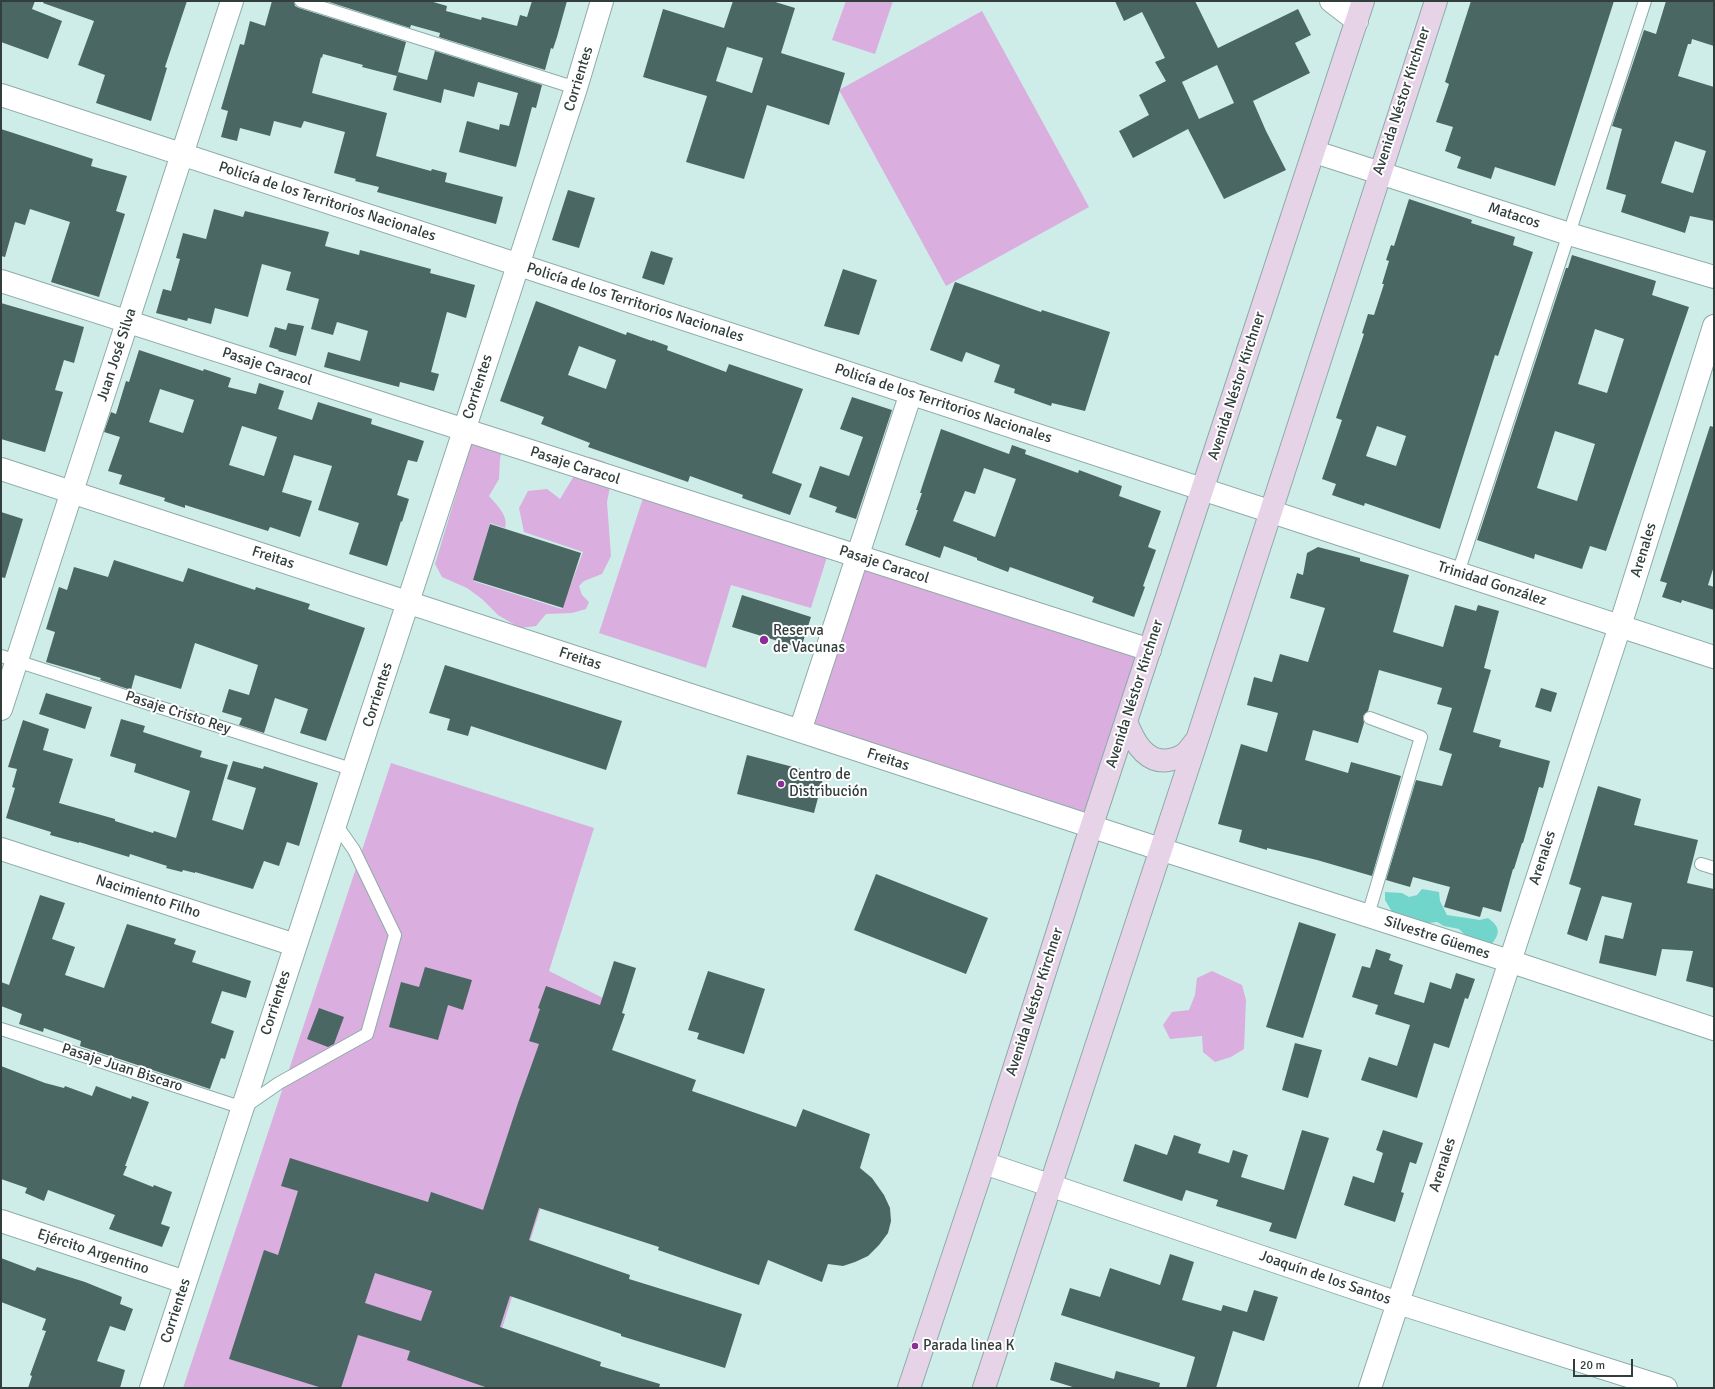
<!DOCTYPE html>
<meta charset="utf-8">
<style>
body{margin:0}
#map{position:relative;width:1715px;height:1389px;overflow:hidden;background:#ceede9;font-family:Signika,sans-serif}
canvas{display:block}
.frame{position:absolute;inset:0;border:2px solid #313e3c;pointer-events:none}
.scale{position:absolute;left:1573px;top:1359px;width:60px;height:18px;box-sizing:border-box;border:2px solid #313e3c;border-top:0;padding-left:5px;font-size:12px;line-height:14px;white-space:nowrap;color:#313e3c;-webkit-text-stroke:3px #fff;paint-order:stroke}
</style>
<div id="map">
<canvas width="1715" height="1389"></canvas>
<div class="frame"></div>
<div class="scale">20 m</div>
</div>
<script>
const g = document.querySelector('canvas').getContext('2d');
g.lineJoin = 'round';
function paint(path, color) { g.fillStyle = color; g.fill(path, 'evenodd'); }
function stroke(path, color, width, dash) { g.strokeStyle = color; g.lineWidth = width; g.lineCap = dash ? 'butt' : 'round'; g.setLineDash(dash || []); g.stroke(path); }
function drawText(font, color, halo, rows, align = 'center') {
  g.font = font + ' Signika,sans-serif'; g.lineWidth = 4; g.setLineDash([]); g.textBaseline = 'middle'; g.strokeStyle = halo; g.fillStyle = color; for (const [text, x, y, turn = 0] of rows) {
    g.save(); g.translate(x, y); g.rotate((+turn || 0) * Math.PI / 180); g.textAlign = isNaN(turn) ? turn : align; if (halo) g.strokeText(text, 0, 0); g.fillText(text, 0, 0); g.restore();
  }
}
const green = new Path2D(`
 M 846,1 L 893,1 L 875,54 L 832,40 Z
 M 982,11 L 1089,207 L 946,286 L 839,90 Z
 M 465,440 L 502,448 L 500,459 L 499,479 L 489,496 C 496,504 509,516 505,528 L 490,523 L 473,581 L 562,609 L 583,552 L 524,532 L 519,508 L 528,491 L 547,489 L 560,499 L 574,476 L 589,457 L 603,461 L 614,467 L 607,502 L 611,556 L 602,574 L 584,581 L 579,586 L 582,595 L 589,602 L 586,609 L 572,613 L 546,614 L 536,626 L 520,628 L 498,615 L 482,599 L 467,588 L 442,577 L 435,564 L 465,465 Z
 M 644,495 L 827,557 L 811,608 L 731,585 L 706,668 L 599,633 Z
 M 862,563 L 1143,654 L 1089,819 L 808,726 Z
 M 391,763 L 594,828 L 549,971 L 607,1000 L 483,1388 L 183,1388 Z
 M 1212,971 L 1242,985 L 1246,1000 L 1244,1049 L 1231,1057 L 1215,1062 L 1203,1052 L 1202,1036 L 1170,1039 L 1163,1025 L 1172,1012 L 1189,1010 L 1195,995 L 1197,978 Z`);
const water = new Path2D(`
 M 1422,889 L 1439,892 L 1440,901 L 1447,915 L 1480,920 L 1488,918 C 1500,927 1501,933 1491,945 L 1470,940 L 1459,929 L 1444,926 L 1437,922 L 1429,923 L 1397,920 L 1385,900 L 1385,892 L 1402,893 L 1409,897 L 1417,895 Z`);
const building = new Path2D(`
 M 1,1 L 35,1 L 32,9 L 62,21 L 48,59 L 1,42 Z
 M 44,1 L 187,1 L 165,67 L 167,68 L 151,121 L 96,103 L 105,75 L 78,65 L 94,21 L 43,3 Z
 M 272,1 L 294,1 L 295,6 L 299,8 L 406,42 L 397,76 L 362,67 L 363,65 L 323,54 L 322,58 L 321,57 L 312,93 L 387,113 L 376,156 L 431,171 L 432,169 L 447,173 L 445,182 L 503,197 L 496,224 L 377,192 L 379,187 L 355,181 L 356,179 L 334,173 L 345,132 L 304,121 L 301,128 L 274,121 L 270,136 L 240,128 L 237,141 L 221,137 L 228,111 L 221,109 L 240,44 L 244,45 L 250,21 L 265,26 Z
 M 326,1 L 430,1 L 447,6 L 446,11 L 481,20 L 482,17 L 517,26 L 520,15 L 527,17 L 532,1 L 567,1 L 557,37 L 553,49 L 551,48 L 545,70 L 439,37 L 440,33 L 411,25 L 410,28 Z
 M 733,1 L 772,1 L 795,8 L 781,53 L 845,73 L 829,125 L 767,105 L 744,179 L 686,162 L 707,96 L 643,77 L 663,9 L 724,28 ZM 727,47 L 763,58 L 752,93 L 716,81 Z
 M 1115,1 L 1195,1 L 1218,48 L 1298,9 L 1311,35 L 1295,43 L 1310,73 L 1253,101 L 1266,131 L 1286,170 L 1224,199 L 1188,129 L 1133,158 L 1119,131 L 1149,115 L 1139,95 L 1166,81 L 1155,62 L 1165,58 L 1142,12 L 1124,21 ZM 1217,65 L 1234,103 L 1199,119 L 1182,82 Z
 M 1471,1 L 1614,1 L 1555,186 L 1495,167 L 1491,179 L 1457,168 L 1461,157 L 1445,151 L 1453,127 L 1436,122 L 1449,84 L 1445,82 Z
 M 1666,1 L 1714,1 L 1714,46 L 1692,39 L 1691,44 L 1688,44 L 1678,76 L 1714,87 L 1714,221 L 1690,216 L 1685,233 L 1621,212 L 1626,195 L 1606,189 L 1622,129 L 1612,126 L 1644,30 L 1656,34 ZM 1675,141 L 1706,151 L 1693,193 L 1661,183 Z
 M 435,51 L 542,85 L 536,108 L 532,107 L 516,167 L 459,152 L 467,121 L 499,130 L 500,124 L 509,126 L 518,93 L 478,82 L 474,97 L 444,89 L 441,103 L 393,90 L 398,72 L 427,80 Z
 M 1,129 L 93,159 L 91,166 L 127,176 L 116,211 L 125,214 L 99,297 L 51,282 L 70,222 L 30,209 L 25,225 L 15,222 L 5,257 L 1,256 Z
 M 568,190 L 595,198 L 579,248 L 552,240 Z
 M 1409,199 L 1472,220 L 1471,223 L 1515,237 L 1513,245 L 1533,252 L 1498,356 L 1495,355 L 1440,529 L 1365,503 L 1364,506 L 1332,495 L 1336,484 L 1322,479 L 1342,420 L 1336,418 L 1364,334 L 1362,333 L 1368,314 L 1374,315 L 1384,284 L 1382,284 L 1389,261 L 1386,260 L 1391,245 L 1394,246 ZM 1377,426 L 1406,436 L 1396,466 L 1366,456 Z
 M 214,209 L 243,217 L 245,211 L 329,232 L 325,246 L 359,255 L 360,250 L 431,269 L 430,273 L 475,285 L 466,318 L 447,312 L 431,372 L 439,374 L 434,391 L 400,382 L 399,387 L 324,367 L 328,352 L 360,361 L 368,331 L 337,322 L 333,335 L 311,329 L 319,299 L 286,290 L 291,272 L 262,264 L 248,317 L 215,308 L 211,324 L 188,318 L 187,321 L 156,313 L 163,289 L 171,291 L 180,259 L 176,258 L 183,233 L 206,239 Z
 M 651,251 L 673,258 L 664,285 L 642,278 Z
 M 1572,255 L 1656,281 L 1652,295 L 1689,307 L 1606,551 L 1590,546 L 1582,569 L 1535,554 L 1534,559 L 1477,540 L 1566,268 L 1568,268 ZM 1595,329 L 1624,339 L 1607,393 L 1578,384 ZM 1555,431 L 1595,444 L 1577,501 L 1537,488 Z
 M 843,269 L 877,280 L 859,335 L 824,326 Z
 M 955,282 L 1041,312 L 1042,310 L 1110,332 L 1085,411 L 1052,403 L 1051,406 L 1014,393 L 1015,389 L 994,382 L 1000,365 L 966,352 L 962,362 L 930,350 Z
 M 536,301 L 626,335 L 627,332 L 652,341 L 652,340 L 668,346 L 667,350 L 726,372 L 729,364 L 803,389 L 772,473 L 802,484 L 790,515 L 742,498 L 743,495 L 690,476 L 688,482 L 588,447 L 590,443 L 541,424 L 544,417 L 500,401 ZM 579,346 L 616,360 L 606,389 L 568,375 Z
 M 1,303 L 84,327 L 74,363 L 64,360 L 55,390 L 63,392 L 45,452 L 1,439 Z
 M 288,323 L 304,326 L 296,356 L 278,351 L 279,350 L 269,347 L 275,327 L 286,330 Z
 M 139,350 L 203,371 L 204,369 L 231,378 L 228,387 L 256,394 L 259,383 L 284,391 L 278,409 L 312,420 L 318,402 L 372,419 L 371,424 L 424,441 L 417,462 L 408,460 L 397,495 L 409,499 L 402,522 L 401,521 L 387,566 L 349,554 L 359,523 L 318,510 L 332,466 L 294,455 L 282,492 L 312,501 L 300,537 L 270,527 L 268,531 L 185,505 L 185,508 L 164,501 L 165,498 L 119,484 L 122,475 L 108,471 L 120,437 L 104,432 L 111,412 L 116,414 L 126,381 L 129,382 ZM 160,389 L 194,400 L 183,433 L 149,422 ZM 242,426 L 277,437 L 264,476 L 229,465 Z
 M 852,397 L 892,410 L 856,519 L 835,512 L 837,507 L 809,497 L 820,466 L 849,476 L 863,437 L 840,429 Z
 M 1710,426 L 1714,427 L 1714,566 L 1708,585 L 1714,587 L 1714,610 L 1682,600 L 1681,603 L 1662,597 L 1667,583 L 1660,581 Z
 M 941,429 L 1009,454 L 1012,445 L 1026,450 L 1025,454 L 1078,473 L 1079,470 L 1122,486 L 1119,496 L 1161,511 L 1148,547 L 1156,550 L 1143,586 L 1145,587 L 1134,617 L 1092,602 L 1094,597 L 1010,567 L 1008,572 L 977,560 L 977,558 L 944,546 L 940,558 L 905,545 L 918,510 L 916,510 L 922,493 L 920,493 ZM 984,468 L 1016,479 L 995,537 L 953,521 L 965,491 L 975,494 Z
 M 1,512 L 23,519 L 5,578 L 1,577 Z
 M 490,524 L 581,553 L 563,608 L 473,580 Z
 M 1318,547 L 1360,558 L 1360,561 L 1409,575 L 1393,632 L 1443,647 L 1455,605 L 1476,611 L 1478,605 L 1499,611 L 1484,668 L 1491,670 L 1473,732 L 1501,740 L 1499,747 L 1550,761 L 1543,788 L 1539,787 L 1523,843 L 1522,843 L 1514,869 L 1513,869 L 1501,912 L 1483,907 L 1480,917 L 1444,907 L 1450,887 L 1413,877 L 1410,887 L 1386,880 L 1416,780 L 1442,786 L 1452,754 L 1439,750 L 1452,708 L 1437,704 L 1442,688 L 1379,670 L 1368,711 L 1363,716 L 1364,723 L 1358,743 L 1313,730 L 1305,760 L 1348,773 L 1351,762 L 1401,776 L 1372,876 L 1317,860 L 1267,848 L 1267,850 L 1239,842 L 1242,830 L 1218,824 L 1241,744 L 1267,752 L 1278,713 L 1247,705 L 1254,677 L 1272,682 L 1280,654 L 1308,662 L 1325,608 L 1290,598 L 1297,573 L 1303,575 L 1307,553 Z
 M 114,560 L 183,582 L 188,568 L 255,590 L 256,587 L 310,604 L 308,609 L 365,628 L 326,741 L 300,733 L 308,709 L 275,698 L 264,733 L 239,725 L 242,718 L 222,712 L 229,689 L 249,695 L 258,665 L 195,643 L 181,689 L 135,675 L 131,690 L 100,680 L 101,678 L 46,662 L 55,632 L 46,629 L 59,587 L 67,590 L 74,567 L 108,577 Z
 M 742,595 L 811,617 L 801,648 L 732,627 Z
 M 445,665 L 622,721 L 606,770 L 471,726 L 468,736 L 447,730 L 450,719 L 429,713 Z
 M 1541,688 L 1557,693 L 1551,712 L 1535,707 Z
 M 46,693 L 92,707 L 85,729 L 39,714 Z
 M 121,719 L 145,726 L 143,732 L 202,751 L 200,757 L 228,765 L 212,820 L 243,830 L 256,788 L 227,779 L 233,761 L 263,769 L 264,766 L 318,783 L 299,846 L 287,842 L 279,866 L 264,861 L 253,889 L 195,872 L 195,873 L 183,870 L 182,872 L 166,868 L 167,866 L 130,854 L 129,857 L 79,842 L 79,843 L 50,835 L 51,832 L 6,818 L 15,788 L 12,787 L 17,769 L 8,767 L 23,720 L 49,729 L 43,750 L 73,759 L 59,803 L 115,819 L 115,821 L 153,833 L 154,831 L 176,838 L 190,791 L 134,772 L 136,764 L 110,756 Z
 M 747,755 L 824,775 L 814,813 L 737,794 Z
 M 1598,786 L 1641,799 L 1634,825 L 1698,840 L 1687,883 L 1714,889 L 1714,988 L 1686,981 L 1693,951 L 1662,949 L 1656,976 L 1599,963 L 1605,935 L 1623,939 L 1632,903 L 1602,896 L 1587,941 L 1567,934 L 1581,888 L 1569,884 Z
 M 876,874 L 988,918 L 966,974 L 854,930 Z
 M 40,895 L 65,903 L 52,939 L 75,947 L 65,975 L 104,988 L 127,924 L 176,939 L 174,944 L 196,951 L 192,962 L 251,981 L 246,998 L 222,991 L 211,1023 L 234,1031 L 225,1059 L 221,1058 L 210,1089 L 80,1046 L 81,1041 L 44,1028 L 43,1032 L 19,1024 L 22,1014 L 1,1006 L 1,982 L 9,985 Z
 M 1299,922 L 1336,934 L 1303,1038 L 1266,1027 Z
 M 1376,949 L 1391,954 L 1389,960 L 1403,965 L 1394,994 L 1424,1003 L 1430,982 L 1451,989 L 1456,973 L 1475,979 L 1468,999 L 1465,998 L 1449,1048 L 1434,1043 L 1417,1098 L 1361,1080 L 1369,1057 L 1397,1066 L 1410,1025 L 1375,1014 L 1378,1005 L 1352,997 L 1362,966 L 1370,968 Z
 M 614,961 L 636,968 L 622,1013 L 625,1014 L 612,1050 L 696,1080 L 692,1091 L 796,1127 L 803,1109 L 870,1134 L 860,1168 L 872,1178 L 884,1195 L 890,1208 L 891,1221 L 888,1233 L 879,1245 L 868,1256 L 855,1262 L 843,1266 L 828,1264 L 822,1282 L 768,1260 L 759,1285 L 658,1250 L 659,1247 L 539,1208 L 529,1240 L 630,1275 L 629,1279 L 742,1314 L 725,1368 L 621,1336 L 621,1334 L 510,1296 L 500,1327 L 601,1362 L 600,1366 L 660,1384 L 659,1388 L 488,1388 L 407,1360 L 410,1351 L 358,1335 L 341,1388 L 322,1388 L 229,1359 L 264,1250 L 278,1255 L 298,1191 L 281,1186 L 290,1158 L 428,1202 L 431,1192 L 483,1210 L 518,1103 L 539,1044 L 529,1041 L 540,1009 L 538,1008 L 546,986 L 600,1005 ZM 375,1273 L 432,1291 L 421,1321 L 365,1303 Z
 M 425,967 L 472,980 L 463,1010 L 448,1005 L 438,1040 L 389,1027 L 401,982 L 419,987 Z
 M 708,971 L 765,989 L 744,1054 L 697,1039 L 699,1033 L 688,1030 Z
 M 319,1008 L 344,1017 L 334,1044 L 328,1047 L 307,1039 Z
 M 1295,1043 L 1322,1050 L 1308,1098 L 1282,1090 Z
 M 1,1066 L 45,1083 L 64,1088 L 65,1086 L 92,1096 L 96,1086 L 131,1099 L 132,1096 L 149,1102 L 125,1166 L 127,1166 L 123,1175 L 153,1187 L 154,1185 L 172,1192 L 161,1224 L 170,1227 L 162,1247 L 109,1229 L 115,1215 L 48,1190 L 44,1201 L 25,1193 L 27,1188 L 1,1179 Z
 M 1302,1130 L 1329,1138 L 1296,1239 L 1269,1231 L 1272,1223 L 1216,1206 L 1218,1200 L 1186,1190 L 1182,1201 L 1123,1181 L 1135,1144 L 1167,1155 L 1174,1135 L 1201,1144 L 1198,1153 L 1229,1163 L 1233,1150 L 1248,1155 L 1241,1177 L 1284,1190 Z
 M 1383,1130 L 1423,1143 L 1416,1164 L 1410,1162 L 1401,1192 L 1404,1193 L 1395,1222 L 1344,1205 L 1353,1176 L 1374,1183 L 1383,1153 L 1376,1150 Z
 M 1170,1254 L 1194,1262 L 1182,1300 L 1221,1311 L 1223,1305 L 1247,1312 L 1254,1290 L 1278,1297 L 1264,1341 L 1233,1331 L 1216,1388 L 1186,1388 L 1195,1357 L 1061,1315 L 1070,1288 L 1100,1297 L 1110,1268 L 1160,1285 Z
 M 1,1258 L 35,1271 L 37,1267 L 85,1282 L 122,1297 L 120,1304 L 133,1309 L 125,1331 L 110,1326 L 97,1361 L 125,1370 L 120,1388 L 28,1388 L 32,1376 L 30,1375 L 46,1331 L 42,1330 L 46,1319 L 1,1302 Z
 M 1055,1362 L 1114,1379 L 1116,1371 L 1160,1383 L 1159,1388 L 1076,1388 L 1050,1380 Z`);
const lane = new Path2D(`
 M 301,1 L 576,88
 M 1458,573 L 1645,1
 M 1,656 L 354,770
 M 1701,864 L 1714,868
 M 1368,915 L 1421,737 L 1370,718
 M 1,1029 L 243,1108 L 279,1083 L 367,1034 L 395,935 L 354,850 L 335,823`);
const street = new Path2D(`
 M 1331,1 L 1357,21
 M 1,95 L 1714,657
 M 1315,152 L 1569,234 L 1714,277
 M 1,281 L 1150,650
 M 1,469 L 1160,849 L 1509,961 L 1714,1029
 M 1,709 L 232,1
 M 800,731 L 911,393
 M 1,849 L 295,945
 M 984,1163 L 1398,1303 L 1666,1388
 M 1,1221 L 185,1282
 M 151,1388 L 576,88 L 602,1
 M 1370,1388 L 1620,626 L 1714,326`);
const secondary = new Path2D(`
 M 1126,721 C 1133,740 1145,764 1169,760 C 1175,759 1181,757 1186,753 C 1190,749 1193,744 1196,741
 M 909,1388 L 984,1163 L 1085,846 L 1363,1
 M 984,1388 C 1054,1172 1126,956 1197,740 C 1277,494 1354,247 1436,1`);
const markers = [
 [764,640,5,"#8d2e98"],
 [781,784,4,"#8d2e98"],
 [915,1346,4,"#8d2e98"]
];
const streetNames = [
 ["Corrientes",579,79,-73],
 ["Avenida Néstor Kirchner",1402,101,-72],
 ["Policía de los Territorios Nacionales",327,202,18],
 ["Matacos",1514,216,18],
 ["Policía de los Territorios Nacionales",635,303,18],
 ["Juan José Silva",117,355,-72],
 ["Pasaje Caracol",267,367,18],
 ["Avenida Néstor Kirchner",1237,386,-72],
 ["Corrientes",478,387,-72],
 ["Policía de los Territorios Nacionales",943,404,18],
 ["Pasaje Caracol",575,466,18],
 ["Arenales",1644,550,-73],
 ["Freitas",273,558,18],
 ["Pasaje Caracol",884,565,18],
 ["Trinidad González",1492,584,18],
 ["Freitas",580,659,18],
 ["Avenida Néstor Kirchner",1135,694,-72],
 ["Corrientes",378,695,-72],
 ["Pasaje Cristo Rey",178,713,18],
 ["Freitas",888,760,18],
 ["Arenales",1543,858,-72],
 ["Nacimiento Filho",148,897,18],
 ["Silvestre Güemes",1437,938,18],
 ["Avenida Néstor Kirchner",1035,1002,-72],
 ["Corrientes",276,1003,-72],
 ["Pasaje Juan Biscaro",122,1068,18],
 ["Arenales",1443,1165,-72],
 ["Ejército Argentino",93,1252,18],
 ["Joaquín de los Santos",1325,1278,19],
 ["Corrientes",176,1311,-72]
];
const poiNames = [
 ["Reserva",773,631],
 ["de Vacunas",773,648],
 ["Centro de",789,775],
 ["Distribución",789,792],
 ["Parada linea K",923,1346]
];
paint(green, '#daaede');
paint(water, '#71d5cc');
paint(building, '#4b6764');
stroke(lane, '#8eaba8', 14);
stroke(street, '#8eaba8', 24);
stroke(secondary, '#8eaba8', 24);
stroke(lane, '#fff', 12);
stroke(street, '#fff', 22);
stroke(secondary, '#e6d3e8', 22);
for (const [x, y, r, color] of markers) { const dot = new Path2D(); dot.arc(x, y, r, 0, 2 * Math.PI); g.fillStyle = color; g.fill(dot); stroke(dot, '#fff', 1.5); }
drawText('15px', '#313e3c', '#fff', streetNames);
drawText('15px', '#313e3c', '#fff', poiNames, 'left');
</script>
